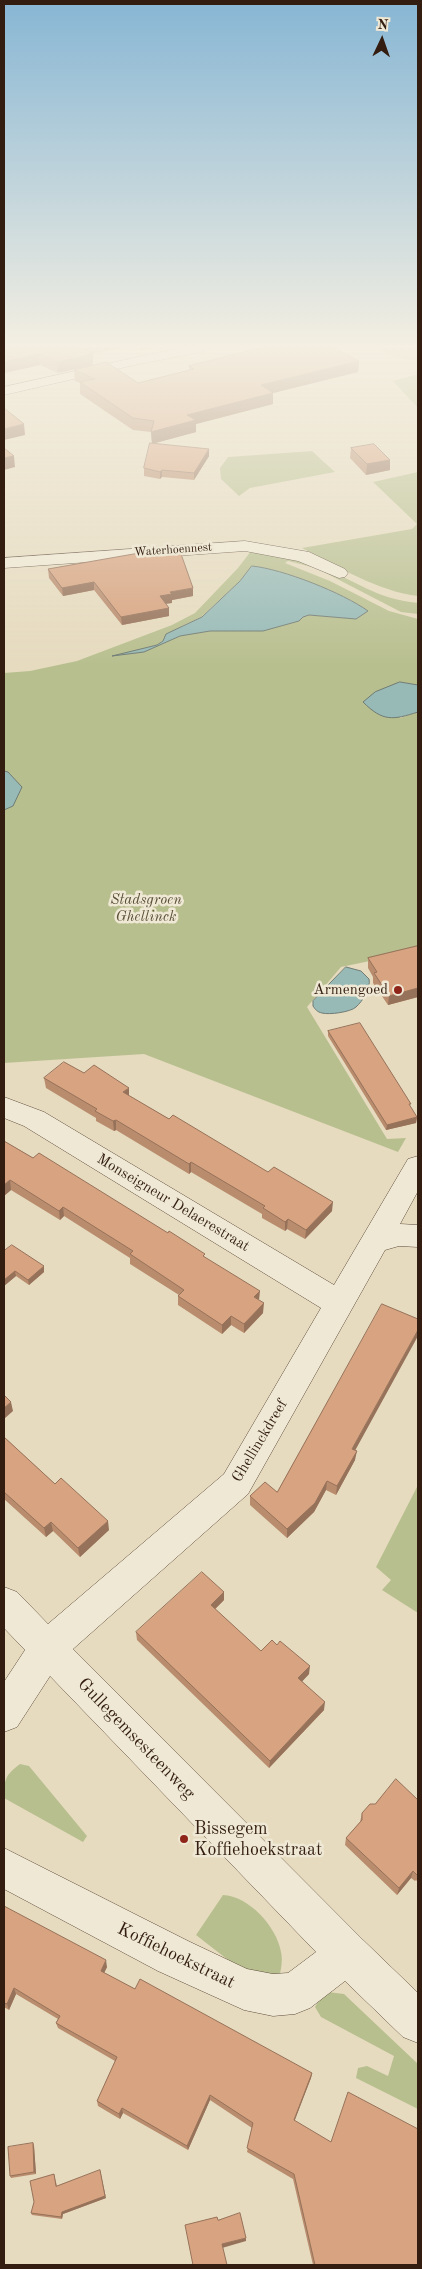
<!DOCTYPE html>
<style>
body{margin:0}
#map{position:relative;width:422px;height:2269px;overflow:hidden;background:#e6dbbf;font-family:"Old Standard TT",serif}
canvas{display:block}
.frame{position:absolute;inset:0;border:5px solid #321d10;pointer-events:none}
.north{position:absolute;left:357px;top:15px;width:50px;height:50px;-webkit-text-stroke:4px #efe8d5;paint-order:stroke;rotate:3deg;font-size:14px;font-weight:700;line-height:20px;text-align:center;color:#321d10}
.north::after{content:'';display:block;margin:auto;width:18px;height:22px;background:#321d10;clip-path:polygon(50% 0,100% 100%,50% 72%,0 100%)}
</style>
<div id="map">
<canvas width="422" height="2269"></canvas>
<div class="frame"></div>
<div class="north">N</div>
</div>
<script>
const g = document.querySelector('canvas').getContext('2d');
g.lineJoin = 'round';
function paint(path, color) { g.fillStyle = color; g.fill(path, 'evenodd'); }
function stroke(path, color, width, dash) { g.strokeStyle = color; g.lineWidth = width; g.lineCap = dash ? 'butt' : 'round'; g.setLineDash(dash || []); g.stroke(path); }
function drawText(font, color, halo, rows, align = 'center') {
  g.font = font + ' "Old Standard TT",serif'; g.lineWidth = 5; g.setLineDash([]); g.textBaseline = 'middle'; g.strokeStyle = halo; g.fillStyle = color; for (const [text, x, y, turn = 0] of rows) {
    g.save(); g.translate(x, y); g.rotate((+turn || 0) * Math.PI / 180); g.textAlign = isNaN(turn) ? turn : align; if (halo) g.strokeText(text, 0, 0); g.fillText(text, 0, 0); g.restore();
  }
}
const green = new Path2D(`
 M 376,347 L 418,347 L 418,360 C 402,360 389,356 376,347 Z
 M 418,374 L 418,408 L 393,381 Z
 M 312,451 L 335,472 L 250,488 L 239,496 L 221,479 L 220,468 L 228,457 Z
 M 418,472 L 418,596 C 380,592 336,566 302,548 L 412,529 L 417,524 L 373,482 Z
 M 251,551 C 274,554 296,559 318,566 C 356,580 375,599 418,603 L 418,614 L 401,612 L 316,568 L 288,561 L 285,563 L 330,581 L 389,611 L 418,619 L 418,685 L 400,682 L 400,718 L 418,712 L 418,951 L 341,967 L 307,1007 L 387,1139 L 406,1138 L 398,1152 L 144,1054 L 4,1063 L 4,810 L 13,806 L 8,772 L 4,771 L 4,673 L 30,671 L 77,661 L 172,625 L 195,613 L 238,568 ZM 252,566 C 290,579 336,587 368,611 L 356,619 L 309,615 L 303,617 L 299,621 L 263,631 L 210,631 L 180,636 L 144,652 L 117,655 L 157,645 L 182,626 L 201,617 L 240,581 Z
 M 418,1485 L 418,1613 L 382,1590 L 391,1580 L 376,1567 Z
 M 20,1764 L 29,1766 L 87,1836 L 83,1842 L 4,1798 C 4,1780 5,1775 20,1764 Z
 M 223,1895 C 249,1896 277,1927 281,1952 C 283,1961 281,1969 279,1979 L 250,1977 L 196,1935 Z
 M 328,1992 L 344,1994 L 418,2064 L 418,2109 L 356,2078 L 358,2068 L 367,2066 L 388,2076 L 394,2056 L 321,2017 L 315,2007 L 321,1997 Z`);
const water = new Path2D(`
 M 252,566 C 283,569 343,593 368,611 L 356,619 L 309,615 L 303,617 L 299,621 L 263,631 L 210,631 L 180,636 L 144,652 L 112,656 L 157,645 L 163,641 L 166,634 L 202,617 L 240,581 Z
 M 400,682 L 418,685 L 418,712 C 393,720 383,722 363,702 L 375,692 Z
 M 4,771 L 8,772 L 22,787 L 13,806 L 4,810 Z
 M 346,967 L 361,971 L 369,979 C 371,987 363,1001 356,1007 C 351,1012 329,1015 322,1013 C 317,1012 315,1009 313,1006 L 313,1001 Z`);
const minor = new Path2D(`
 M 183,347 L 213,347 L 206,351 L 134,365 L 4,395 L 4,387 Z
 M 245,541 L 309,552 L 345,569 L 348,573 L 345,577 L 339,578 L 298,561 L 245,551 L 4,568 L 4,558 Z
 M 4,1097 L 44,1112 L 334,1285 L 408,1159 L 418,1156 L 418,1191 L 400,1224 L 418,1225 L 418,1247 L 399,1246 L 385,1250 L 248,1494 L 73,1649 L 362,1939 L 418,1993 L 418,2043 L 403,2037 L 345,1981 L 310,2008 L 295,2014 L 273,2016 L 244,2010 L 158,1971 L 4,1889 L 4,1848 L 188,1941 L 247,1969 L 273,1974 L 288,1973 L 316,1952 L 50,1676 L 17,1727 L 4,1732 L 4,1682 L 25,1650 L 4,1628 L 4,1587 L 17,1592 L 48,1624 L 224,1474 L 321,1308 L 24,1126 L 4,1118 Z`);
const wall = new Path2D(`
 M 4,347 L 125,347 L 92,354 L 93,354 L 93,365 L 58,373 L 40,365 L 4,373 Z
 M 359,361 L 358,372 L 273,393 L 273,404 L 196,424 L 196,432 L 154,443 L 209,456 L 194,480 L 162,477 L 160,479 L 144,476 L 144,468 L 152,443 L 151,432 L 133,430 L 80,394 L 80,383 L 75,381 L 74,370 L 138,383 L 189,370 L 189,366 Z
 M 351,448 L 390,460 L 390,470 L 366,475 L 350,458 Z
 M 48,569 L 193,596 L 172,600 L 172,603 L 166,604 L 169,608 L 169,616 L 122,625 L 94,590 L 63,596 L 49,578 Z
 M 418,946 L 418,997 L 388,1005 L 373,983 L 373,977 L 368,968 L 368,958 Z
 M 328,1031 L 417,1117 L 416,1123 L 386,1130 L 328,1036 Z
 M 84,1073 L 129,1096 L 332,1211 L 305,1239 L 287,1229 L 285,1231 L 262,1218 L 262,1214 L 191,1172 L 189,1174 L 116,1130 L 114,1131 L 96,1121 L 96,1118 L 46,1088 L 44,1078 Z
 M 4,1141 L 205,1258 L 259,1301 L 263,1313 L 244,1333 L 231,1325 L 222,1334 L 178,1305 L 178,1296 L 179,1295 L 130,1264 L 130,1258 L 64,1216 L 60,1220 L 11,1190 L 4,1196 Z
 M 4,1251 L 44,1272 L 29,1285 L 16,1276 L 4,1286 Z
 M 4,1437 L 55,1484 L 109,1530 L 80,1557 L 53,1531 L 46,1537 L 4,1499 Z
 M 355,1450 L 355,1460 L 336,1495 L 326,1490 L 314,1512 L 287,1538 L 250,1505 L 250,1496 L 277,1492 Z
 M 224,1600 L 215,1609 L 261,1651 L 309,1674 L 302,1681 L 324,1710 L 269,1768 L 137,1640 L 136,1632 Z
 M 418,1800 L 418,1882 L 416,1880 L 415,1881 L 411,1878 L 397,1895 L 345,1845 L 346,1838 L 360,1822 L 362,1813 L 375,1804 Z
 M 4,1906 L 107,1967 L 104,1973 L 135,1989 L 312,2073 L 311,2078 L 294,2121 L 418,2265 L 313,2265 L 293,2179 L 247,2152 L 252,2128 L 210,2100 L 188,2150 L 123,2113 L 120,2119 L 98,2106 L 97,2101 L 115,2061 L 58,2028 L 56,2023 L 58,2019 L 16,1994 L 9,2010 L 4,2007 Z
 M 33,2143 L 34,2146 L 36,2174 L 11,2178 L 10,2176 Z
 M 54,2174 L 57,2186 L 106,2198 L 63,2214 L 62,2219 L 32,2215 L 31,2213 Z`);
const shadedWall = new Path2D(`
 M 79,347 L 125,347 L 79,356 Z
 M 140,347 L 155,347 L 140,350 Z
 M 39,354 L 40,365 L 4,373 L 4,362 Z
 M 93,354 L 93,365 L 58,373 L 57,362 Z
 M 359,361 L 358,372 L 273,393 L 273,404 L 196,424 L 196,432 L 152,444 L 151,432 L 187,415 L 261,385 Z
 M 24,424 L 25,435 L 4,440 L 4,429 Z
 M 209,449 L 209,456 L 194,480 L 194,473 Z
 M 14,456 L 15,467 L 4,470 L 4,458 Z
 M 390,460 L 390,470 L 366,475 L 367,464 Z
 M 162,470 L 162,477 L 160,479 L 160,472 Z
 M 94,582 L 94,590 L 63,596 L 62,588 Z
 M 193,588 L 193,596 L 172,600 L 172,603 L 160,604 L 160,596 L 170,592 Z
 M 169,608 L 169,616 L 122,625 L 121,617 Z
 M 418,988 L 418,997 L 388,1005 L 389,996 Z
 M 129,1088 L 129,1097 L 123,1092 Z
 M 417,1117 L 416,1123 L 386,1130 L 387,1125 Z
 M 116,1120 L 116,1130 L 114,1131 L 113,1121 Z
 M 191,1162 L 191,1172 L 189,1174 L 189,1164 Z
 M 10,1180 L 11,1190 L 4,1196 L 4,1185 Z
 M 333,1202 L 332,1211 L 305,1239 L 306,1230 Z
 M 63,1207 L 64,1216 L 60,1220 L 59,1211 Z
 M 288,1219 L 287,1229 L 285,1231 L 285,1222 Z
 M 44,1266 L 44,1272 L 29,1285 L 28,1280 Z
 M 15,1271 L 16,1276 L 4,1286 L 4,1280 Z
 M 260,1291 L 259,1300 L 254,1297 Z
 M 264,1303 L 263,1313 L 244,1333 L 244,1324 Z
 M 231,1316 L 231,1325 L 222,1334 L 222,1325 Z
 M 418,1330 L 418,1336 L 351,1458 L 352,1449 Z
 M 11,1402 L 13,1411 L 4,1419 L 4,1408 Z
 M 357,1451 L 355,1460 L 336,1495 L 337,1486 Z
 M 327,1481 L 326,1490 L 314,1512 L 287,1538 L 287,1529 Z
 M 108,1521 L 109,1530 L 80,1557 L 78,1548 Z
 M 51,1522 L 53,1531 L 46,1537 L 44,1528 Z
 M 224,1592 L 224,1600 L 211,1613 L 211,1605 Z
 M 310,1666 L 309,1674 L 298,1686 L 298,1678 Z
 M 325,1702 L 324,1710 L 269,1768 L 270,1761 Z
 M 413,1871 L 411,1878 L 397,1895 L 399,1888 Z
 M 106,1960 L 107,1967 L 102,1977 L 101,1971 Z
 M 14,1988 L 16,1994 L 9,2010 L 7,2004 Z
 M 312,2073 L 311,2078 L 293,2125 L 294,2120 Z
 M 210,2095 L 210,2100 L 188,2150 L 187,2146 Z
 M 122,2108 L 123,2113 L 120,2119 L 119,2114 Z
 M 33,2143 L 34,2146 L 36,2174 L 34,2172 Z
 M 100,2170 L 106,2198 L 63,2214 L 62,2219 L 61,2217 L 62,2212 Z
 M 246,2238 L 246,2241 L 222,2248 L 222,2244 Z`);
const building = new Path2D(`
 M 4,347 L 82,347 L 93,354 L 57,362 L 39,354 L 4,362 Z
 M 263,347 L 333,347 L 359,361 L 261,385 L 273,393 L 187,415 L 196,420 L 151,432 L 154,421 L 133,418 L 80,382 L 95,379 L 74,370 L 106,362 L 138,383 L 194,369 L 189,366 Z
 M 4,408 L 24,424 L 4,429 Z
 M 150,443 L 209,449 L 194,473 L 162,470 L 160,472 L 144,468 Z
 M 374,444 L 390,460 L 367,464 L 351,448 Z
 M 4,448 L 14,456 L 4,458 Z
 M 180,551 L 193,588 L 170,592 L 172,594 L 160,596 L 169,608 L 121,617 L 94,582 L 62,588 L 48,569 L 145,552 Z
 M 418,946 L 418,988 L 389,996 L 374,973 L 377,972 L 368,958 Z
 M 360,1023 L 411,1104 L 409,1104 L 417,1117 L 387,1125 L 328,1031 Z
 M 64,1062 L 84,1073 L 94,1065 L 129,1088 L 123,1092 L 169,1119 L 173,1115 L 268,1172 L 274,1167 L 333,1202 L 306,1230 L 288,1219 L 285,1222 L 263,1208 L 265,1206 L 191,1162 L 189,1164 L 116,1120 L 113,1121 L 95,1111 L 97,1109 L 44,1078 Z
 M 4,1141 L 33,1158 L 39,1153 L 168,1233 L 169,1231 L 205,1254 L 203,1256 L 260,1291 L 254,1297 L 264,1303 L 244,1324 L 231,1316 L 222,1325 L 178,1296 L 184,1290 L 130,1254 L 133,1251 L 63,1207 L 59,1211 L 10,1180 L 4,1185 Z
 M 12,1245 L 44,1266 L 28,1280 L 15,1271 L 4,1280 L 4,1251 Z
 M 382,1304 L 418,1319 L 418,1330 L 352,1449 L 357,1451 L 337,1486 L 327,1481 L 315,1503 L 287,1529 L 250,1496 L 265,1482 L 277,1492 Z
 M 4,1395 L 11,1402 L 4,1408 Z
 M 4,1437 L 55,1484 L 61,1478 L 108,1521 L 78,1548 L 51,1522 L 44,1528 L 4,1492 Z
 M 202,1572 L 224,1592 L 211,1605 L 261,1651 L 272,1640 L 277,1645 L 280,1641 L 310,1666 L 298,1678 L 325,1702 L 270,1761 L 136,1632 Z
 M 396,1779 L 418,1800 L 418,1873 L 417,1875 L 413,1871 L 399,1888 L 346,1838 L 362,1820 L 362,1813 L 370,1804 L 375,1804 Z
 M 4,1906 L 106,1960 L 101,1971 L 135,1989 L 140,1979 L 312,2073 L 294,2120 L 331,2142 L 348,2092 L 418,2129 L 418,2265 L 315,2265 L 294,2174 L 247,2148 L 253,2123 L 210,2095 L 187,2146 L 122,2108 L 119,2114 L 97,2101 L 117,2057 L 56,2023 L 60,2016 L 14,1988 L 7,2004 L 4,2003 Z
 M 33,2143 L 34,2172 L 10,2176 L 8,2147 Z
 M 100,2170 L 105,2196 L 62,2212 L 61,2217 L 31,2213 L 34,2202 L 30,2181 L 54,2174 L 56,2186 Z
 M 240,2213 L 246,2238 L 222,2244 L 227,2265 L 193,2265 L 185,2225 L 217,2217 L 218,2220 Z`);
const markers = [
 [398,990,5,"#8f2418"],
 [184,1839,5,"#8f2418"]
];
const farStreetnames = [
 ["Waterhoennest",173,550,-4]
];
const parkNames = [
 ["Stadsgroen",146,900],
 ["Ghellinck",146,917]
];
const poiNames = [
 ["Armengoed",388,990]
];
const streetNames = [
 ["Monseigneur Delaerestraat",173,1203,31],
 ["Ghellinckdreef",260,1441,-59]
];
const nearStreetnames = [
 ["Gullegemsesteenweg",136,1739,46],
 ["Koffiehoekstraat",176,1956,26]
];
const nearPoinames = [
 ["Bissegem",194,1829],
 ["Koffiehoekstraat",194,1850]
];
paint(green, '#b8bf8f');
paint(water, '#97bab7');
stroke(water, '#6f7b74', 1);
stroke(minor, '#5f4c3c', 1);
paint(minor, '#efe8d5');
paint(wall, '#b98c6e');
paint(shadedWall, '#96725a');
paint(building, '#d7a380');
stroke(building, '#96725a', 1);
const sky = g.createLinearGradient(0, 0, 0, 665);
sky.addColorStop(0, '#87b6d4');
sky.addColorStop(0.52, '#f4efe2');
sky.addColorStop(1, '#f4efe200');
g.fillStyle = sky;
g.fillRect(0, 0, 422, 665);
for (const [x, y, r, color] of markers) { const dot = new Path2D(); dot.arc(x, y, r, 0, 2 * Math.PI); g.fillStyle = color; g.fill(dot); stroke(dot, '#efe8d5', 2); }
drawText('12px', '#321d10', '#efe8d5', farStreetnames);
drawText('italic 15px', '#5a4e36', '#efe8d5', parkNames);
drawText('15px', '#321d10', '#efe8d5', poiNames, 'right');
drawText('15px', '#321d10', '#efe8d5', streetNames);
drawText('18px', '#321d10', '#efe8d5', nearStreetnames);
drawText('18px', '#321d10', '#efe8d5', nearPoinames, 'left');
</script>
